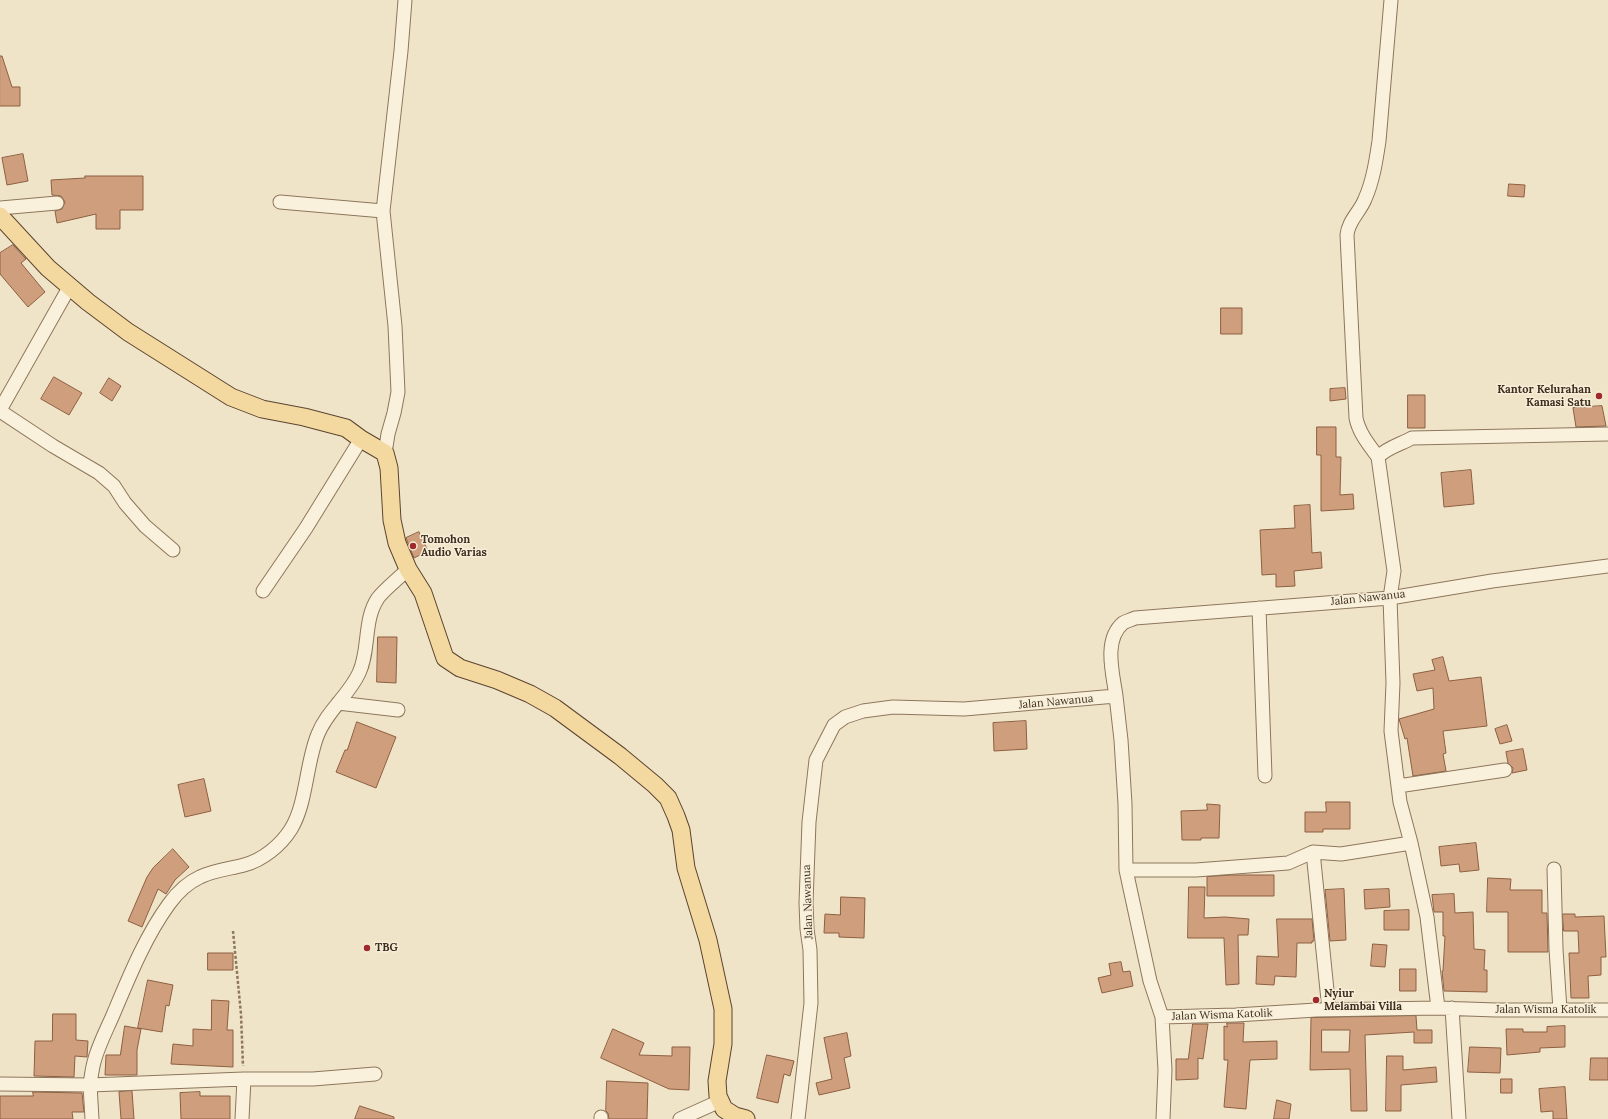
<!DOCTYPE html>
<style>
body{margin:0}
canvas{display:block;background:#f0e4c8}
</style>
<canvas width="1608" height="1119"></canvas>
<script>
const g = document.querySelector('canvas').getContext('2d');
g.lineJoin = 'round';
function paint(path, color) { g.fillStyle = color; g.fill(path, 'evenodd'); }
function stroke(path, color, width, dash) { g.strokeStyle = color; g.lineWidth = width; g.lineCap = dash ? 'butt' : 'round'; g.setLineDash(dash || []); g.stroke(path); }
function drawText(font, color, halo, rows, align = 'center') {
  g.font = font + ' Lora,serif'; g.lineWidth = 3; g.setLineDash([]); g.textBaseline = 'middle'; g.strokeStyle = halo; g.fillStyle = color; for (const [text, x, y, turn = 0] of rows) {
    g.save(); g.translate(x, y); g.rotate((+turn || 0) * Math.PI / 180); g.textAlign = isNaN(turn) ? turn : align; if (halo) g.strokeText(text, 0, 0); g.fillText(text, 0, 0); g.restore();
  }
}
const building = new Path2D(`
 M 0,56 L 2,56 L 12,87 L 20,87 L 20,106 L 0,106 Z
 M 23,154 L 28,181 L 7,185 L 2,158 Z
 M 85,176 L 143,176 L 143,210 L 120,210 L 120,229 L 96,229 L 96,214 L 57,223 L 55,211 L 62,209 L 65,202 L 61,196 L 52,195 L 51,180 L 85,178 Z
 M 1509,184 L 1525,185 L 1524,197 L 1508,196 Z
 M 13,245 L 26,259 L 21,263 L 45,292 L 28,307 L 0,274 L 0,253 Z
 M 1221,308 L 1242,308 L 1242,334 L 1221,334 Z
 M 54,377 L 82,393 L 69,415 L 41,399 Z
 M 109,378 L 121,386 L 112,401 L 100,393 Z
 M 1345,388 L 1346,399 L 1330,401 L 1330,389 Z
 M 1408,395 L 1425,395 L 1425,428 L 1408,428 Z
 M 1602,406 L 1606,426 L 1576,427 L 1573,408 Z
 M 1317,427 L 1336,427 L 1336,457 L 1341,457 L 1340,495 L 1353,494 L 1354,509 L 1321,511 L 1321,455 L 1317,455 Z
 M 1471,470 L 1474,504 L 1444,507 L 1441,473 Z
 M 1310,505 L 1312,553 L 1321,552 L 1322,568 L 1294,571 L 1295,586 L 1276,587 L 1276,574 L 1262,575 L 1260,530 L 1295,528 L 1294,506 Z
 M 419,532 L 428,551 L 414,558 L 406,538 Z
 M 378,637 L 397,637 L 396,683 L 377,682 Z
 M 1443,657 L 1449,681 L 1481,677 L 1487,726 L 1443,731 L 1446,753 L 1443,754 L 1446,771 L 1413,776 L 1407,738 L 1405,739 L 1399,719 L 1434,709 L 1433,688 L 1417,691 L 1413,674 L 1435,670 L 1432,660 Z
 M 1026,721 L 1027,749 L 994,751 L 993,723 Z
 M 357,722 L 396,737 L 376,788 L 336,772 L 345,750 L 347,750 Z
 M 1507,725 L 1512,741 L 1500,744 L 1495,729 Z
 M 1523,749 L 1527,770 L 1512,773 L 1513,768 L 1508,763 L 1506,752 Z
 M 204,779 L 211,811 L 185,817 L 178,785 Z
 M 1326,802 L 1350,802 L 1350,829 L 1323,829 L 1323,832 L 1305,832 L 1305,812 L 1326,812 Z
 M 1207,804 L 1220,805 L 1219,838 L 1201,838 L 1201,840 L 1182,840 L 1181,811 L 1207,810 Z
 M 1476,843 L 1479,870 L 1460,872 L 1459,864 L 1441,866 L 1439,847 Z
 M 173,849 L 189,867 L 175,880 L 166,894 L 158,889 L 142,927 L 128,921 L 147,877 L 153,868 Z
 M 1231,875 L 1274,875 L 1274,896 L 1207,896 L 1207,877 Z
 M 1488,878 L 1511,879 L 1510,890 L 1542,890 L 1542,913 L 1547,913 L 1548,952 L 1508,952 L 1508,912 L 1487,912 Z
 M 1189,887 L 1205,887 L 1204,918 L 1225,917 L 1249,919 L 1248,935 L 1238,935 L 1239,984 L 1226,985 L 1224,938 L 1188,938 Z
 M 1344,889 L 1346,940 L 1330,941 L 1325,890 Z
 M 1389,889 L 1390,907 L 1365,909 L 1364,890 Z
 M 1454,894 L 1455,913 L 1473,912 L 1474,949 L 1485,950 L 1484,970 L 1487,970 L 1487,992 L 1444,991 L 1442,971 L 1443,971 L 1445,936 L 1443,936 L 1443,912 L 1434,912 L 1432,895 Z
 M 841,897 L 865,898 L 864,938 L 839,937 L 839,933 L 824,933 L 825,914 L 840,915 Z
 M 1409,910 L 1409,930 L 1384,930 L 1384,911 Z
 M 1563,914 L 1575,914 L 1575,917 L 1604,916 L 1606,957 L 1601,957 L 1601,975 L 1588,976 L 1589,998 L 1571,998 L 1569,953 L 1579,953 L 1578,931 L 1564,931 Z
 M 1277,919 L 1312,919 L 1314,941 L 1312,941 L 1312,943 L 1297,943 L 1296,977 L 1275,976 L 1274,985 L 1256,984 L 1257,956 L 1278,957 Z
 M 1373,944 L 1387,945 L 1385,967 L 1371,966 Z
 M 208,953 L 233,953 L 233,970 L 208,970 Z
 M 1121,962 L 1123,972 L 1130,971 L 1133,986 L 1102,993 L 1098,978 L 1111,975 L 1109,964 Z
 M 1400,969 L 1416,969 L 1416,991 L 1400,991 Z
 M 148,980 L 173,985 L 169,1006 L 166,1005 L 162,1032 L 138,1028 Z
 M 212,1000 L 229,1001 L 227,1030 L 233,1030 L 233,1067 L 171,1064 L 173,1044 L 193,1046 L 193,1029 L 211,1030 Z
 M 53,1014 L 76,1014 L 76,1040 L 88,1041 L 87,1057 L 75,1056 L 74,1077 L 34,1076 L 35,1041 L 52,1041 Z
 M 1416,1016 L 1417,1030 L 1432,1030 L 1432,1043 L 1414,1043 L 1414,1032 L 1365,1035 L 1367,1111 L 1351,1111 L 1350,1069 L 1310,1070 L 1311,1018 ZM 1322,1030 L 1350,1030 L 1349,1052 L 1322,1052 Z
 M 1227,1023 L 1244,1023 L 1243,1042 L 1277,1041 L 1277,1059 L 1250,1060 L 1246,1109 L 1224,1107 L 1228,1060 L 1224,1060 L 1224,1026 L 1227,1027 Z
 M 1193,1024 L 1208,1024 L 1203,1059 L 1198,1058 L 1198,1079 L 1176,1080 L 1176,1059 L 1188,1059 Z
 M 125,1026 L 141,1029 L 137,1050 L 137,1075 L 105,1075 L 106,1055 L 120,1055 Z
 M 1565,1026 L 1565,1047 L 1540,1048 L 1540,1052 L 1507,1055 L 1506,1029 L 1523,1029 L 1523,1032 L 1547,1032 L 1547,1027 Z
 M 613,1029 L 644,1043 L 639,1055 L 672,1056 L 672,1047 L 690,1047 L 689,1090 L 669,1089 L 601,1058 Z
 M 847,1033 L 851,1056 L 844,1058 L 850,1088 L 819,1095 L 816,1083 L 832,1079 L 824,1038 Z
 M 1470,1047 L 1501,1048 L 1500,1073 L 1468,1072 Z
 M 767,1055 L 794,1061 L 790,1076 L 784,1074 L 778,1103 L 757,1098 Z
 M 1387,1056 L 1403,1056 L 1403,1070 L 1436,1067 L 1437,1082 L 1401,1085 L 1401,1111 L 1386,1111 Z
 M 1591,1058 L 1608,1058 L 1608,1080 L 1590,1080 Z
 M 1501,1079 L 1512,1079 L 1512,1093 L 1501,1093 Z
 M 607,1081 L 648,1083 L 647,1119 L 609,1119 L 608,1113 L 606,1111 Z
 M 1565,1087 L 1567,1119 L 1553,1119 L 1553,1111 L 1541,1112 L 1539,1089 Z
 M 132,1091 L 134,1119 L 121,1119 L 119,1092 Z
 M 33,1092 L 82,1093 L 84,1112 L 72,1112 L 73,1119 L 0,1119 L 0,1096 L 33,1096 Z
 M 200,1092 L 200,1096 L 230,1096 L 230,1119 L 181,1119 L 180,1093 Z
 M 1277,1100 L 1291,1104 L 1289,1119 L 1274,1119 Z
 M 360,1106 L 394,1117 L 394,1119 L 355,1119 Z`);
const path = new Path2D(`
 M 233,931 L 241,1014 L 243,1066`);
const minor = new Path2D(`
 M 280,202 L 383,211
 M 0,208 L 57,203
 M 0,410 L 70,286
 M 0,411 L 53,446 L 99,473 L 114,486 L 125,503 L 145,526 L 173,550
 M 385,453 L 388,434 L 394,413 L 398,392 L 395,326 L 383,211 L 401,51 L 405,0
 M 1378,457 C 1369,445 1359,433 1356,418 L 1347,235 C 1348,221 1360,212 1365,199 C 1373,181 1376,161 1379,141 L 1391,0
 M 263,591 L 306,528 L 361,439
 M 1259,608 L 1265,776
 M 1116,696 L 1121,740 L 1125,804 L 1126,870 L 1150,981 L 1162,1017 L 1236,1015 L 1316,1010 L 1438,1008 L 1496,1010 L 1608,1010
 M 338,703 L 398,710
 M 1398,786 L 1505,770
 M 1411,843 L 1427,917 L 1438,1008
 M 1313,852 L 1329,1010
 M 1554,869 L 1556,949 L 1560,1010
 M 1126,870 L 1196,870 L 1288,863 L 1313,852 L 1341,854 L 1411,843 L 1400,802 L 1391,731 L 1393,683 L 1390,598 L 1394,571 L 1378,457 C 1386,448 1401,444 1412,438 L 1608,434
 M 1452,1008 L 1459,1119
 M 1162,1017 L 1165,1070 L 1163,1119
 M 375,1074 L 313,1079 L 244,1079 L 90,1085 C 91,1077 92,1070 94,1062 C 98,1046 106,1031 113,1015 C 129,977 145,937 169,904 C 177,893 189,882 200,877 C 214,870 229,869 244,865 C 263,860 281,845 291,829 C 307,803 306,762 318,734 C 327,711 349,695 359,673 C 370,650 363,620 378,598 C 385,589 399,578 408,569
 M 0,1084 L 90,1085 L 92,1119
 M 242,1119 L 244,1079
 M 601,1119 L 601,1117
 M 680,1119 L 720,1101
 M 798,1119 L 811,1003 L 810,950 L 807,929 L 806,903 L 809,822 L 816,760 L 834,725 L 845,717 L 863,711 L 893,707 L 964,709 L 1116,696 C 1113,674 1103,640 1123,623 C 1126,621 1131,620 1135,618 L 1390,598 L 1492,581 L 1608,566`);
const major = new Path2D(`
 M 0,216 L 48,268 L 88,302 L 128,332 L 231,397 L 262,409 L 304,417 L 346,428 L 361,439 L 385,453 L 389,468 L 392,520 L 397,543 L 408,569 L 423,593 L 445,658 L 460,668 L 497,680 L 530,694 L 555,708 L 620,756 L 655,785 L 668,798 L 676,816 L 681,830 L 686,868 L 708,940 L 723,1009 L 723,1044 L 717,1081 L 718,1096 L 724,1109 L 735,1116 L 746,1119`);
const markers = [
 [1599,396,4,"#9e2a2b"],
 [413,546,4,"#9e2a2b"],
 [367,948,4,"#9e2a2b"],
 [1316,1000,4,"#9e2a2b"]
];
const poiNames = [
 ["Kantor Kelurahan",1591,390,"right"],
 ["Kamasi Satu",1591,403,"right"],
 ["Tomohon",421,540],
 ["Audio Varias",421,553],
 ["TBG",375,948],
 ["Nyiur",1324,994],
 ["Melambai Villa",1324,1007]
];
const streetNames = [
 ["Jalan Nawanua",1368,598,-6],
 ["Jalan Nawanua",1056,702,-5],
 ["Jalan Nawanua",808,902,-92],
 ["Jalan Wisma Katolik",1546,1010],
 ["Jalan Wisma Katolik",1222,1015,-2]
];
paint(building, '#cf9f7d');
stroke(building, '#8d5f41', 1);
stroke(minor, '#8d765c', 15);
stroke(major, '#5b4430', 19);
stroke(path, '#8d765c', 2.5, [3, 2]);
stroke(minor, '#faf1dc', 13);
stroke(major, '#f3d9a0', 17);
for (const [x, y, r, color] of markers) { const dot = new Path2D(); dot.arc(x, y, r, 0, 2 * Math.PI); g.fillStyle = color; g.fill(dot); stroke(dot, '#f7eed8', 1.5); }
drawText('bold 11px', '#3d2e20', '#f7eed8', poiNames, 'left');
drawText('11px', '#3d2e20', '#f7eed8', streetNames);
</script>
